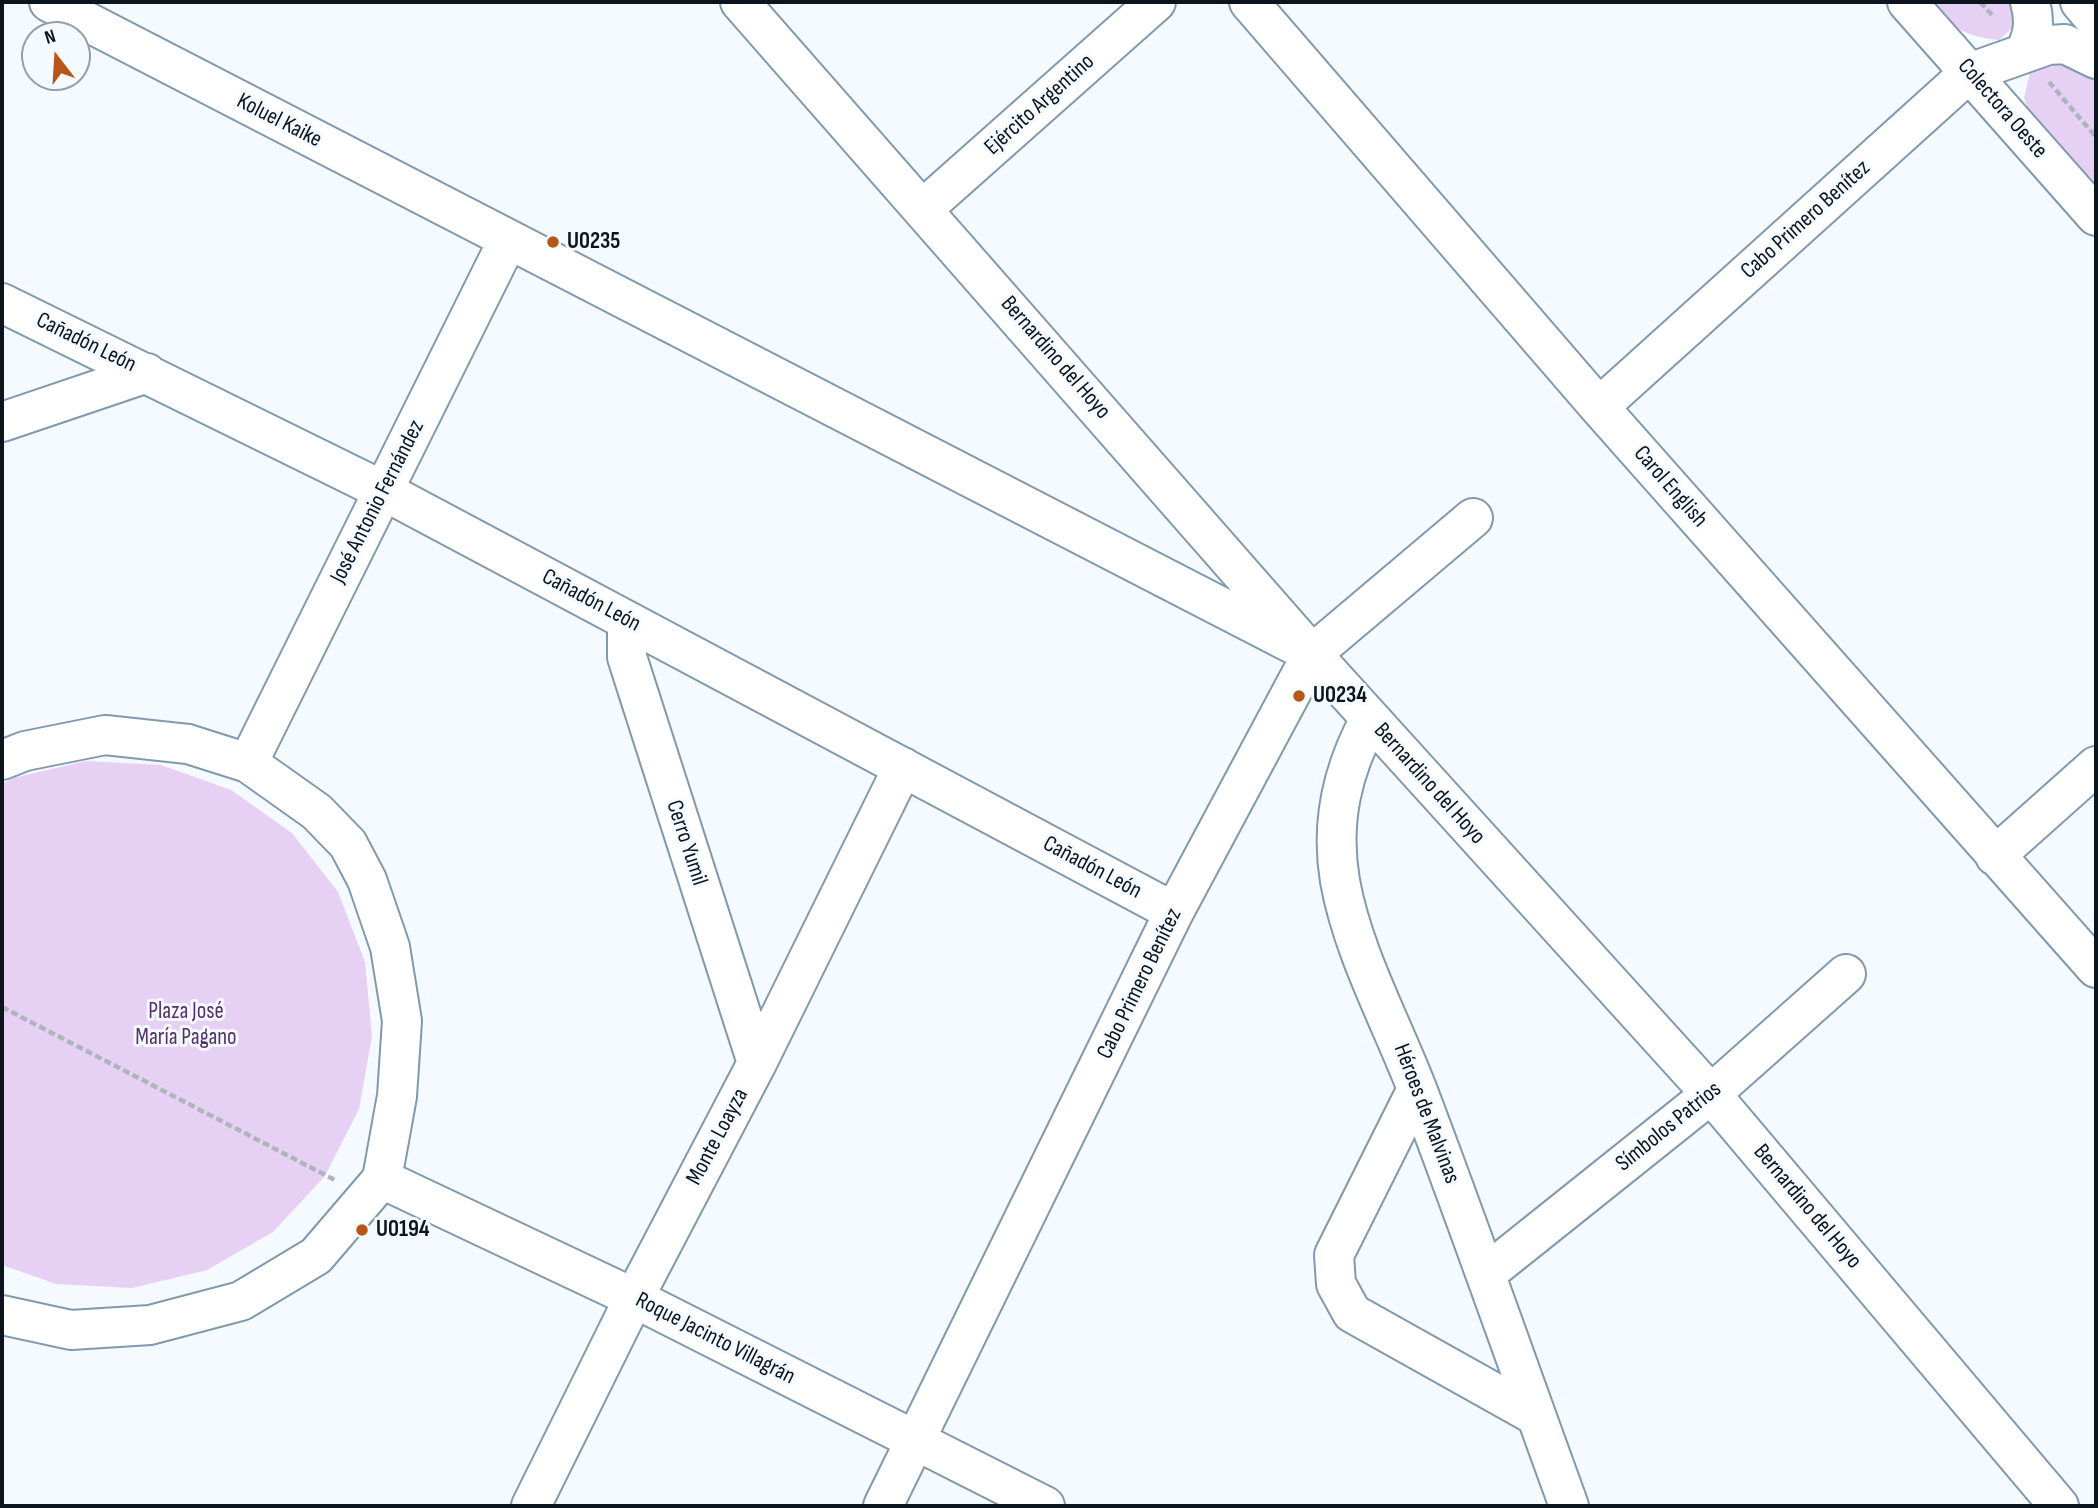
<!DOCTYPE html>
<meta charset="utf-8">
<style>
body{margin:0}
#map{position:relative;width:2098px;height:1508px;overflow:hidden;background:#f4faff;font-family:"Sofia Sans Condensed",sans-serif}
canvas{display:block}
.frame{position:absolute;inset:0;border:4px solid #0c151e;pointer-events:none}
.north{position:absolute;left:21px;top:21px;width:70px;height:70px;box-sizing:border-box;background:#f4faff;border:2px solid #979ea5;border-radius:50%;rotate:343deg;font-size:19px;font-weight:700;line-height:28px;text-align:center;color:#0c151e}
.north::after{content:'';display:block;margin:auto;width:24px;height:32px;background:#b75618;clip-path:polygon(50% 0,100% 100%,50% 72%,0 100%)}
</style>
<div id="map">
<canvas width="2098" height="1508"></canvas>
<div class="frame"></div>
<div class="north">N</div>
</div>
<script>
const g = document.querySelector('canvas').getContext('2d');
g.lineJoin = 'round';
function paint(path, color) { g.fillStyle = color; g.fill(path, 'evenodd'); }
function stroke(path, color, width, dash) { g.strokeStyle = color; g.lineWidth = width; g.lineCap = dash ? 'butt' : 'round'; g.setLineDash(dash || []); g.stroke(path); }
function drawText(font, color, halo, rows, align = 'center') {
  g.font = font + ' "Sofia Sans Condensed",sans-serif'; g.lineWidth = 6; g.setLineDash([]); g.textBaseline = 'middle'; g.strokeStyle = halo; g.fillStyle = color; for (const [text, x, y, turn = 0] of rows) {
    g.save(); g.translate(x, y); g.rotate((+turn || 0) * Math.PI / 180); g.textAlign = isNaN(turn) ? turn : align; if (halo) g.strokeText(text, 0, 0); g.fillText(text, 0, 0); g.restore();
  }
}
const green = new Path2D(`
 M 1931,2 L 2013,2 L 2012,28 L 1999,40 C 1963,36 1955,29 1931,2 Z
 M 2054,64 L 2075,66 L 2096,80 L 2096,194 L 2034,124 L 2024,98 L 2030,73 Z
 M 86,761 L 161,765 L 231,790 L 292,833 L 338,892 L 365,962 L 372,1036 L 359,1109 L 325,1176 L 273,1232 L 207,1270 L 132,1288 L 56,1284 L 2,1265 L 2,784 L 13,778 Z`);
const path = new Path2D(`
 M 1980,2 L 1994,17
 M 2049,82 L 2096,137
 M 2,1007 L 335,1180`);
const street = new Path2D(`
 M 49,2 L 1291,643
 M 740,2 L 1312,654 L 1711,1094 L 2059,1506
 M 1249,2 L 1599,407 L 2096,968
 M 2025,51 C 2034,34 2035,20 2030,2
 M 924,208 L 1156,2
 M 2,303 L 384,491 L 1174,912
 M 1599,407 L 1969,73 L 2048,45 L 2065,44 L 2096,59
 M 2,422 L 147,373
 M 627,621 L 627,657 L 757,1063
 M 1370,719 C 1342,770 1330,822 1340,881 C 1353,954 1393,1025 1419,1094 C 1471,1231 1519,1369 1569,1506
 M 248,763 L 508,240
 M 1995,856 L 2096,766
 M 1417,1089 L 1334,1255 L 1336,1284 L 1352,1313 L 1536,1416
 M 382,1179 L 634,1298 L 1045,1506
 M 1487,1273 L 1711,1094 L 1846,974
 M 531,1506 L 634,1298 L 757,1063 L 903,767
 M 883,1506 L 1174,912 L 1312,654 L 1473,518`);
const secondary = new Path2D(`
 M 1907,2 L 2096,216
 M 2,760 L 25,751 L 105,735 L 188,744 L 248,763 L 317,812 L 348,844 L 367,880 L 390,947 L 402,1021 L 397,1096 L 382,1179 L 316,1256 L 241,1301 L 150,1325 L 71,1330 L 2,1315`);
const highway = new Path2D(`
 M 2080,2 L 2096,21`);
const markers = [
 [553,242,7,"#b75618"],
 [1299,696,7,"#b75618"],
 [362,1230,7,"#b75618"]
];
const streetNames = [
 ["Ejército Argentino",1040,105,-42],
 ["Colectora Oeste",2002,109,49],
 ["Koluel Kaike",279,121,27],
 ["Cabo Primero Benítez",1806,220,-42],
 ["Cañadón León",86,343,26],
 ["Bernardino del Hoyo",1055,358,49],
 ["Carol English",1670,487,49],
 ["José Antonio Fernández",378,502,-63],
 ["Cañadón León",591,601,28],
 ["Bernardino del Hoyo",1429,784,48],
 ["Cerro Yumil",686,843,72],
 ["Cañadón León",1092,868,28],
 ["Cabo Primero Benítez",1140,984,-64],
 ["Héroes de Malvinas",1426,1114,69],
 ["Símbolos Patrios",1669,1127,-39],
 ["Monte Loayza",718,1137,-62],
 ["Bernardino del Hoyo",1807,1207,50],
 ["Roque Jacinto Villagrán",715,1339,27]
];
const poiNames = [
 ["U0235",567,242],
 ["U0234",1313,696],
 ["U0194",376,1230]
];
const parkNames = [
 ["Plaza José",186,1012],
 ["María Pagano",186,1038]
];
paint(green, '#e6d1f5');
stroke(street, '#8199af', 42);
stroke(secondary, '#8199af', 42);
stroke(highway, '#8199af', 42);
stroke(path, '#aeb5bb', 4.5, [7, 3.5]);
stroke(street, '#fff', 38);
stroke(secondary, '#fff', 38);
stroke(highway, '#fff', 38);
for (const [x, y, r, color] of markers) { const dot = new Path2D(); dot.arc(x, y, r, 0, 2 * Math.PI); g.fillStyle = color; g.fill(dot); stroke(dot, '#f4faff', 2.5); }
drawText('23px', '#0c151e', '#f4faff', streetNames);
drawText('bold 23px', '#0c151e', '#f4faff', poiNames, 'left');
drawText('23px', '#55306b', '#f4faff', parkNames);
</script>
